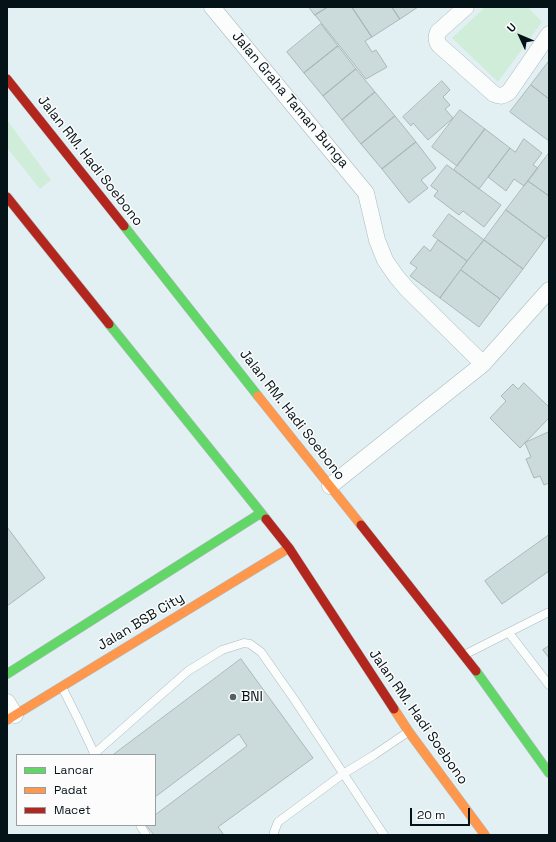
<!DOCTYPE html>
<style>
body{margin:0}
#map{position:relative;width:556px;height:842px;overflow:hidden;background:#e2f0f3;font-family:"Space Grotesk",sans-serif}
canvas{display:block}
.frame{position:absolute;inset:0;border:8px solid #041317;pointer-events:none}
.legend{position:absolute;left:16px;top:754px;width:140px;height:72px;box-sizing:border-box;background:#fcfcfc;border:1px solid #999fa0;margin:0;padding:5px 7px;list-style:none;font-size:12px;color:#041317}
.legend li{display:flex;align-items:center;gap:8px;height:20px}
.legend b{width:20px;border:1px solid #999fa0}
.north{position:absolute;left:500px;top:16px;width:40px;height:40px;-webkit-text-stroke:3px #fcfcfc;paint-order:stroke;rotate:314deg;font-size:11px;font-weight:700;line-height:16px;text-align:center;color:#041317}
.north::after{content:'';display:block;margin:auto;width:14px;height:18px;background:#041317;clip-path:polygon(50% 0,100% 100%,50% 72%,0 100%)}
.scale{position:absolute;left:410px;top:808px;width:60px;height:18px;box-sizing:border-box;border:2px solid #041317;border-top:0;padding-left:5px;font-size:12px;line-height:14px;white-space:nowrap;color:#041317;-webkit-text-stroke:3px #fcfcfc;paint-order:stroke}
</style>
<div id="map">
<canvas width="556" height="842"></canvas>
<div class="frame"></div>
<ul class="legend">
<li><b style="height:5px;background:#63d668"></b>Lancar</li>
<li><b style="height:5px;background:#ff974d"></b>Padat</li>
<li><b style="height:5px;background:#b3261e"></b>Macet</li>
</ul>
<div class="north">U</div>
<div class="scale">20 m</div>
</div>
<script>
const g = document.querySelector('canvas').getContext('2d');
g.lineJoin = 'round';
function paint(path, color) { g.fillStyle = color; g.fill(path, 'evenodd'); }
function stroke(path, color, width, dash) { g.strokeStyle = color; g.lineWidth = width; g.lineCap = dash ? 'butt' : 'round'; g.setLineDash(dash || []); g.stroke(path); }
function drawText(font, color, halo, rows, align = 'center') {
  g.font = font + ' "Space Grotesk",sans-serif'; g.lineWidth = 3; g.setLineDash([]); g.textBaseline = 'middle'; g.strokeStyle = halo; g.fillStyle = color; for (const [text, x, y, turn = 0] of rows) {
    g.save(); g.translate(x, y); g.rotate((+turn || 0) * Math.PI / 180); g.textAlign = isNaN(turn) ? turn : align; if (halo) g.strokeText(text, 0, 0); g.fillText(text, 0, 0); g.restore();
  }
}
const green = new Path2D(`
 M 485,7 L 528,7 L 542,22 L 498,82 L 452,38 Z
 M 7,120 L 51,180 L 40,189 L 7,148 Z`);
const building = new Path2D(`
 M 309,7 L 328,7 L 315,15 Z
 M 328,7 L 352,7 L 372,37 L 365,41 L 372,52 L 376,50 L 387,67 L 366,79 L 315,15 Z
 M 352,7 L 392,7 L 400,19 L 372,37 Z
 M 392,7 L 418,7 L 400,19 Z
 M 321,24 L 338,46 L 304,73 L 287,52 Z
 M 338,46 L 356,69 L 323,96 L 304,73 Z
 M 549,61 L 549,99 L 531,85 Z
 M 356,69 L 375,92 L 342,120 L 323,96 Z
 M 442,81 L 450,90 L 443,97 L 450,105 L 445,109 L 453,118 L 428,140 L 413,123 L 411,126 L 403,117 Z
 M 531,85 L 549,99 L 549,141 L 510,112 Z
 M 375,92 L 395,116 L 361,144 L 342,120 Z
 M 460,110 L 485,129 L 457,166 L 432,147 Z
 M 395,116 L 416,142 L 382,169 L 361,144 Z
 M 485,129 L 510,148 L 479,189 L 454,170 Z
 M 524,139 L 542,153 L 533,165 L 538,168 L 524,186 L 514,179 L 506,191 L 488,177 L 510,148 L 515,152 Z
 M 416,142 L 436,168 L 421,180 L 428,188 L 409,203 L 382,169 Z
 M 549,153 L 549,196 L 528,181 Z
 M 447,165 L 501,205 L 484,227 L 463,211 L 459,215 L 434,196 L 438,191 L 431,186 Z
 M 528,181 L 549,196 L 549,234 L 545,239 L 506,210 Z
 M 506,210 L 545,239 L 523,269 L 484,240 Z
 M 449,214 L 484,240 L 467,261 L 433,236 Z
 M 438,240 L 467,261 L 440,298 L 410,276 L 417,268 L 410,263 L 424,246 L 430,251 Z
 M 484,240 L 523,269 L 500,299 L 461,270 Z
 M 461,270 L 500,299 L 479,327 L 440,298 Z
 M 524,383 L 549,407 L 549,418 L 520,448 L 490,418 L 506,401 L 501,396 L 513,384 L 518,389 Z
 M 549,432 L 549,483 L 544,485 L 540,476 L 534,478 L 526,459 L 531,457 L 525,443 Z
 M 7,527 L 45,578 L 7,606 Z
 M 549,535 L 549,571 L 502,604 L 485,581 Z
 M 549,646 L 549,658 L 543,650 Z
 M 241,659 L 313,758 L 218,827 L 224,835 L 154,835 L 146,825 L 155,825 L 155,815 L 247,746 L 239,734 L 155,797 L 155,755 L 113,755 Z`);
const lane = new Path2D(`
 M 509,633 L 549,685
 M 464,655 L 549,612
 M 62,687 L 78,719 L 95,755
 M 94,754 L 188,671 L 222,650 L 244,643 L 250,644 L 261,652 L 294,699 L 384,835
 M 140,825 L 146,835
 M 274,835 L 274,832 L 278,822 L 343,774 L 374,755 L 408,732`);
const street = new Path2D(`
 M 212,7 L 366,193 L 377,240 L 385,260 L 396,276 L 407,289 L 483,364
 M 466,7 L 438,32 C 436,37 436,41 439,45 L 494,94 C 501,97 503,96 509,92 L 549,34
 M 330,486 L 483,364 L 549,290
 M 7,702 L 15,715`);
const fast = new Path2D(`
 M 124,226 L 258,396
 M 109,324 L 266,519
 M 476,671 L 549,773
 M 7,674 L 261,513`);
const slow = new Path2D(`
 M 258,396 L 361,525
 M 394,709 L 409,732 L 485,835
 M 7,720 L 289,548`);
const jam = new Path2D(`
 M 7,79 L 124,226
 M 7,197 L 109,324
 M 266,519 L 289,548 L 394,709
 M 361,525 L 476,671`);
const markers = [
 [233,697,4,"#526064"]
];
const streetNames = [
 ["Jalan Graha Taman Bunga",290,100,50],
 ["Jalan RM. Hadi Soebono",90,161,52],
 ["Jalan RM. Hadi Soebono",292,415,52],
 ["Jalan BSB City",141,622,-31],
 ["Jalan RM. Hadi Soebono",418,717,55]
];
const poiNames = [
 ["BNI",241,697]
];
paint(green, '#d0edda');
paint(building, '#cbdada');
stroke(building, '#a9b7b7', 1);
stroke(lane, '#acbabe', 9);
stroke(street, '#acbabe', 17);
stroke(fast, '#acbabe', 10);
stroke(slow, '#acbabe', 10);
stroke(jam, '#acbabe', 10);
stroke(lane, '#fbfdfd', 8);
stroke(street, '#fbfdfd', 16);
stroke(fast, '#63d668', 9);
stroke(slow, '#ff974d', 9);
stroke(jam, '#b3261e', 9);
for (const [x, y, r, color] of markers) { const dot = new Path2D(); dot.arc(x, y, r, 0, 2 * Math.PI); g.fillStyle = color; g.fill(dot); stroke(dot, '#fcfcfc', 1.5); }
drawText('14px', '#041317', '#fcfcfc', streetNames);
drawText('14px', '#041317', '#fcfcfc', poiNames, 'left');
</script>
